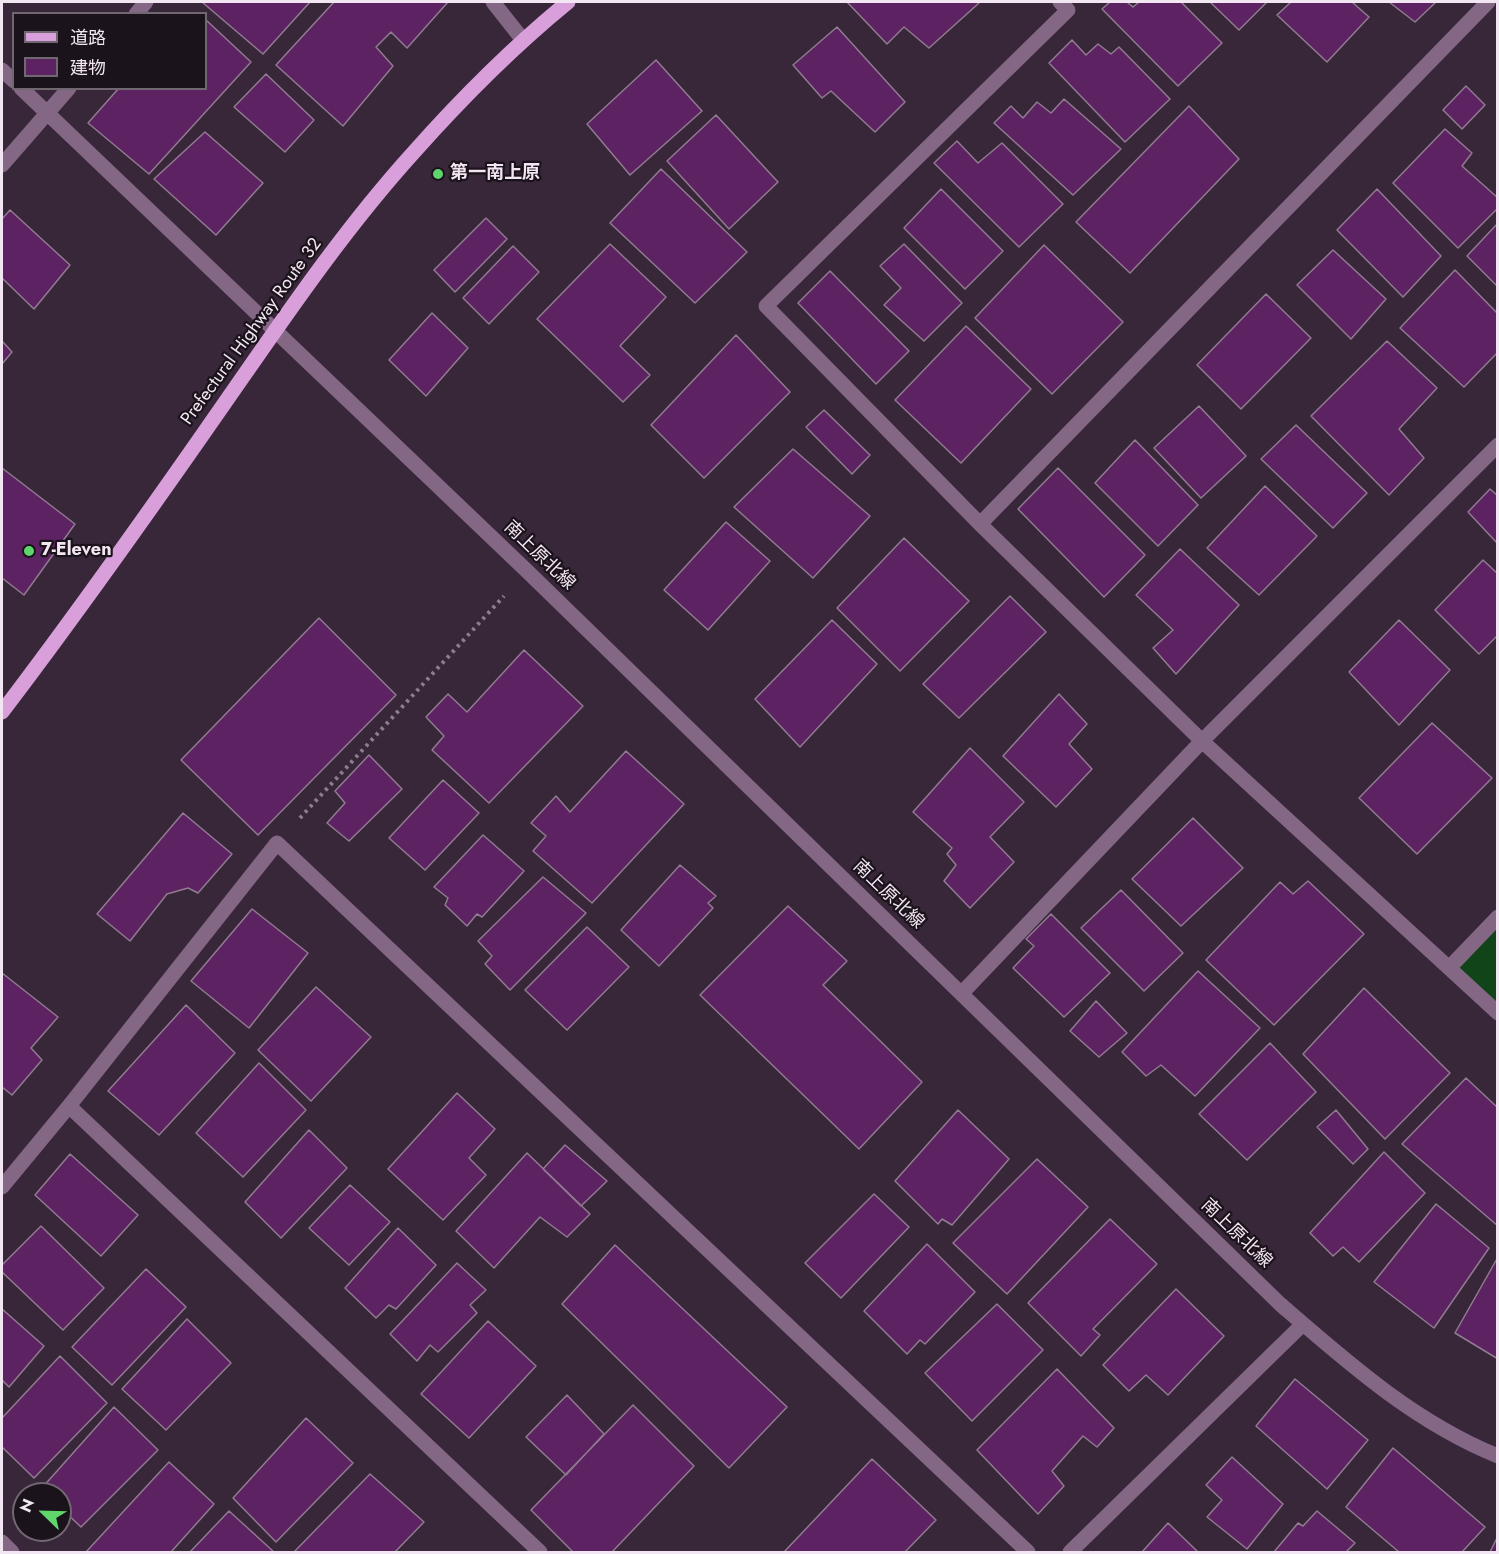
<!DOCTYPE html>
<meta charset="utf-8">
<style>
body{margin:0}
#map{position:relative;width:1499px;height:1554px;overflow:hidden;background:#382639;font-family:Jost,"Noto Sans JP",sans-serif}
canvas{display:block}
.frame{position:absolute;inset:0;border:3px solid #f2e6f2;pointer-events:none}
.legend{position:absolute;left:12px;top:12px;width:195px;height:78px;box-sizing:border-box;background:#1b131b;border:2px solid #716771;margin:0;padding:8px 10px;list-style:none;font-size:18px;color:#f2e6f2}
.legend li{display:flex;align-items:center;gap:12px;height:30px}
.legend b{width:30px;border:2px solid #716771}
.north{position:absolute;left:12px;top:1482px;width:60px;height:60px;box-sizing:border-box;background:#1b131b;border:2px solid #716771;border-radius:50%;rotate:293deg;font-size:16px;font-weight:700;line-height:24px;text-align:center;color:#f2e6f2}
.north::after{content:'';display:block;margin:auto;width:21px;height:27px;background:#5fd56b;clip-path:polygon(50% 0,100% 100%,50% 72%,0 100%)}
</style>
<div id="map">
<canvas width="1499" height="1554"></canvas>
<div class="frame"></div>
<ul class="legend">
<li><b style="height:8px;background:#d89fdb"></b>道路</li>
<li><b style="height:16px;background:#5d2261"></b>建物</li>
</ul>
<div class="north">N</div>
</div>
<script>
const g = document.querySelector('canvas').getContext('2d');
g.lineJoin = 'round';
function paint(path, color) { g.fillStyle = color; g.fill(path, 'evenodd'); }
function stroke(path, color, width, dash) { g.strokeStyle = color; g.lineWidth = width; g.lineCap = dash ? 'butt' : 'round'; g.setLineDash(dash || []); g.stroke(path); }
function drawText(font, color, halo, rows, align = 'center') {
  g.font = font + ' Jost,"Noto Sans JP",sans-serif'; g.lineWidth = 4.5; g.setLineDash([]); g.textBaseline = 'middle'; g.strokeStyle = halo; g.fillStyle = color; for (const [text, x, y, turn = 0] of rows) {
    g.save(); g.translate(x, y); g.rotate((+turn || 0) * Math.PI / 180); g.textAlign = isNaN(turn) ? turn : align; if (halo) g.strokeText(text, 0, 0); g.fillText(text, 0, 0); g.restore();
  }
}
const green = new Path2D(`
 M 1497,917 L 1497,1013 L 1449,968 Z`);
const building = new Path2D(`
 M 202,2 L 310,2 L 263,54 Z
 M 334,2 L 448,2 L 407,48 L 391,32 L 376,47 L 393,66 L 343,126 L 276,65 Z
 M 847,2 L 977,2 L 979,3 L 929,48 L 904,27 L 887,44 Z
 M 1110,2 L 1127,2 L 1133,7 L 1139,2 L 1181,2 L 1222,43 L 1178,86 L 1102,9 Z
 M 1210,2 L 1267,2 L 1239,30 Z
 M 1291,2 L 1352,2 L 1369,17 L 1327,62 L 1277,15 Z
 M 1389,2 L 1436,2 L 1415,22 Z
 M 206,20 L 251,62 L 149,174 L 88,123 L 119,88 L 206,88 Z
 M 837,27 L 905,102 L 875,132 L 831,91 L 822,98 L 793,65 Z
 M 1072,40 L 1086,55 L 1098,44 L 1111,54 L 1119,47 L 1170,99 L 1125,142 L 1049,63 Z
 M 656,60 L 702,111 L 630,175 L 587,124 Z
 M 266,74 L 314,120 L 285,152 L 234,107 Z
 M 1466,86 L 1485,105 L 1462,129 L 1443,110 Z
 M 1064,99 L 1121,149 L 1073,195 L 994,123 L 1011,106 L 1023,118 L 1037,102 L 1051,113 Z
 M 1189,106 L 1239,159 L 1130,273 L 1076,222 Z
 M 716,115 L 778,182 L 729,229 L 667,161 Z
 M 1445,129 L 1472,153 L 1462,166 L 1498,198 L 1498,208 L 1458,248 L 1393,183 Z
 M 205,132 L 263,183 L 216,235 L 154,179 Z
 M 957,141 L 978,163 L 1002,143 L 1063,204 L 1019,247 L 934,163 Z
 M 661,169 L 747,252 L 695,303 L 610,223 Z
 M 941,189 L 1003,251 L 965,289 L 904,228 Z
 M 1377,189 L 1441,256 L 1403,297 L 1337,230 Z
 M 10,210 L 70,265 L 34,309 L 2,278 L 2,219 Z
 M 486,218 L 507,239 L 455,292 L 434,270 Z
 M 1498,223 L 1498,287 L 1467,256 Z
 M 610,244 L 666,297 L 620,346 L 650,375 L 623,402 L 537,319 Z
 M 904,244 L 962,303 L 924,341 L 884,305 L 901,288 L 880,266 Z
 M 1044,245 L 1123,322 L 1052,394 L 975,318 Z
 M 513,246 L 539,272 L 489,324 L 463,298 Z
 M 1333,250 L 1386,299 L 1351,339 L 1297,285 Z
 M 1455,270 L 1498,314 L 1498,352 L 1464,387 L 1400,328 Z
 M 830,271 L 909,351 L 876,384 L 798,303 Z
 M 1266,294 L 1311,338 L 1241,409 L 1197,365 Z
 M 432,313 L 468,348 L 426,396 L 389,360 Z
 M 966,326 L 1031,389 L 961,463 L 895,400 Z
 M 736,335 L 790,392 L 704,478 L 651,425 Z
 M 2,341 L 12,352 L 2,364 Z
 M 1387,341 L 1437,388 L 1399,429 L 1424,458 L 1389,495 L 1311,416 Z
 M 1199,406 L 1246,456 L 1201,498 L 1154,448 Z
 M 824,410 L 870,455 L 852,474 L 806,427 Z
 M 1296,425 L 1367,493 L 1333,528 L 1261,459 Z
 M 1135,440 L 1198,505 L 1158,546 L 1095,483 Z
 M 793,449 L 870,516 L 813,578 L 734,507 Z
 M 2,468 L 75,524 L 24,595 L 2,578 Z
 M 1058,468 L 1145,555 L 1104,597 L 1018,509 Z
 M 1265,486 L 1317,536 L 1259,595 L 1207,548 Z
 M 1490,489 L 1498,496 L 1498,544 L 1468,512 Z
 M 726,522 L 770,561 L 708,630 L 664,590 Z
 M 904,538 L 969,601 L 900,671 L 837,608 Z
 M 1180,549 L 1239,605 L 1176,674 L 1153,648 L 1173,630 L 1136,595 Z
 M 1483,560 L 1498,574 L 1498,635 L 1479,654 L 1435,610 Z
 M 1010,596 L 1046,632 L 959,718 L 923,684 Z
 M 319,618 L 396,695 L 258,835 L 181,760 Z
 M 832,620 L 877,664 L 800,747 L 755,699 Z
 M 1399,620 L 1450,670 L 1399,725 L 1349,672 Z
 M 524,650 L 583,706 L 489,803 L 432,750 L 444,736 L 426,717 L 448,694 L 467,712 Z
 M 1059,694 L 1087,724 L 1069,744 L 1092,769 L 1056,807 L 1003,756 Z
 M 1432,723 L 1492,778 L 1417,854 L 1359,798 Z
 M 970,748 L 1024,802 L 990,837 L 1014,862 L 970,908 L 944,881 L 956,865 L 947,854 L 952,848 L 913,812 Z
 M 626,751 L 684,804 L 592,903 L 533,851 L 546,836 L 531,823 L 556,796 L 570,812 Z
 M 369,755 L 402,789 L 349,841 L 327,823 L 345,803 L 335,791 Z
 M 443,780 L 479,813 L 425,870 L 389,838 Z
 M 183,813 L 232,854 L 198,893 L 188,888 L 167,894 L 130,941 L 97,914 Z
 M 1193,818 L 1243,868 L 1181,926 L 1132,879 Z
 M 483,835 L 524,871 L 482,917 L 477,914 L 467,926 L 445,905 L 448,898 L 434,887 Z
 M 680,865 L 716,896 L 708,903 L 713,908 L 659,966 L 621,930 Z
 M 543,877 L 586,913 L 510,990 L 485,964 L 492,956 L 478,941 Z
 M 1308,881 L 1364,934 L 1274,1025 L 1206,960 L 1280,882 L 1293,894 Z
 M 1121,890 L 1183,953 L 1144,991 L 1081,928 Z
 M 788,906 L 847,961 L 823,985 L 922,1082 L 859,1149 L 700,995 Z
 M 252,909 L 308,953 L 249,1028 L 191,981 Z
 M 1051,914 L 1110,973 L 1064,1017 L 1013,968 L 1034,946 L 1026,939 Z
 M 587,927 L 629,967 L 567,1030 L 525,990 Z
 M 1198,971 L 1260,1028 L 1195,1096 L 1161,1065 L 1146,1076 L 1122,1052 Z
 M 2,973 L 58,1017 L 31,1048 L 42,1060 L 12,1095 L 2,1087 Z
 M 316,987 L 371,1037 L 311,1101 L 258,1050 Z
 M 1364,988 L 1450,1073 L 1385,1139 L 1303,1054 Z
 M 1096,1001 L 1127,1033 L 1099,1057 L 1070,1031 Z
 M 186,1005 L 235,1053 L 159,1135 L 108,1091 Z
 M 1270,1043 L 1316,1092 L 1247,1160 L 1199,1114 Z
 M 259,1063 L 306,1110 L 243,1177 L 196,1133 Z
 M 1466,1078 L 1498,1108 L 1498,1226 L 1402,1144 Z
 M 457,1093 L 495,1129 L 469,1158 L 486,1175 L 443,1220 L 388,1169 Z
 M 958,1110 L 1009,1159 L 952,1225 L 942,1219 L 938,1224 L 895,1181 Z
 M 1336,1110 L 1368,1149 L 1353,1164 L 1317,1127 Z
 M 309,1130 L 347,1168 L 281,1238 L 245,1202 Z
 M 565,1145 L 607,1181 L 581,1206 L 543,1169 Z
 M 1384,1152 L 1425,1193 L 1359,1262 L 1343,1247 L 1333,1256 L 1310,1233 Z
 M 527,1153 L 590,1214 L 567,1237 L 540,1217 L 494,1268 L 456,1231 Z
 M 70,1154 L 138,1215 L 101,1256 L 35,1195 Z
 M 1037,1159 L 1088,1207 L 1007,1294 L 953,1243 Z
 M 350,1185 L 390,1222 L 349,1265 L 309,1228 Z
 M 874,1194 L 909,1227 L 841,1298 L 805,1263 Z
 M 1436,1204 L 1489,1248 L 1434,1328 L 1374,1282 Z
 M 1110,1219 L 1157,1264 L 1093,1329 L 1100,1335 L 1081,1356 L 1028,1303 Z
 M 41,1226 L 104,1288 L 63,1330 L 2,1272 L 2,1265 Z
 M 398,1228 L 436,1265 L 396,1309 L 389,1305 L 376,1318 L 345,1288 Z
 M 927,1244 L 975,1292 L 925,1344 L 920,1340 L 907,1354 L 864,1311 Z
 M 615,1245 L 787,1407 L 729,1468 L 562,1304 Z
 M 1498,1257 L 1498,1359 L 1455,1333 Z
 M 457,1263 L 486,1290 L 470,1305 L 477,1313 L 438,1352 L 430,1345 L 417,1361 L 390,1334 Z
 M 146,1269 L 186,1307 L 112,1385 L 72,1347 Z
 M 1176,1289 L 1224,1336 L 1168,1395 L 1146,1375 L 1129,1391 L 1103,1365 Z
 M 997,1304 L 1043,1350 L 972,1421 L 925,1373 Z
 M 2,1309 L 44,1346 L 9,1387 L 2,1380 Z
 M 187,1319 L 231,1363 L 166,1430 L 122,1389 Z
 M 488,1321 L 536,1366 L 469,1438 L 421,1394 Z
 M 60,1356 L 107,1403 L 34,1478 L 2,1447 L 2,1418 Z
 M 1057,1369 L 1114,1428 L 1097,1447 L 1083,1436 L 1052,1471 L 1064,1486 L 1038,1514 L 977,1450 Z
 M 1295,1379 L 1368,1440 L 1327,1489 L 1256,1426 Z
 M 567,1395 L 604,1434 L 566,1475 L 526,1437 Z
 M 633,1405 L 694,1466 L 612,1552 L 573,1552 L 531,1510 Z
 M 114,1407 L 158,1450 L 81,1527 L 60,1507 L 60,1494 L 46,1494 L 41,1489 Z
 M 306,1418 L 353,1463 L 276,1542 L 233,1498 Z
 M 1393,1448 L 1485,1527 L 1462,1552 L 1399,1552 L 1346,1507 Z
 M 1232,1457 L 1283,1504 L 1247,1549 L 1207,1517 L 1222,1500 L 1206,1485 Z
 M 872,1459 L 936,1520 L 905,1552 L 784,1552 Z
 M 169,1462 L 214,1504 L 171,1552 L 86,1552 Z
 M 370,1474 L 424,1522 L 395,1552 L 294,1552 Z
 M 229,1511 L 274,1552 L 190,1552 Z
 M 1317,1511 L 1355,1543 L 1346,1552 L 1274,1552 L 1298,1523 L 1303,1526 Z
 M 1168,1523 L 1198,1552 L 1142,1552 Z
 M 1498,1536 L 1498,1552 L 1490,1552 Z`);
const path = new Path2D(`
 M 300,818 L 504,596`);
const minor = new Path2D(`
 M 493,2 L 523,40
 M 1060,2 L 1068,10 L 766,306 L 980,524 L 1202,741 L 1498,1013
 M 136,14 L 146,2
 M 2,70 L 14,81
 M 21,88 L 527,571 L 1280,1304 C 1347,1362 1414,1422 1498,1456
 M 2,165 L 69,88
 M 980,524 L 1488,2
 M 1449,968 L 1498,917
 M 962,993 L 1202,741 L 1498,445
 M 69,1106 L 540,1552
 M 2,1187 L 69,1106 L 277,843 L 1028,1552
 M 2,1542 L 12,1552
 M 1070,1552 L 1303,1324`);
const major = new Path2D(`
 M 2,712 C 73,619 141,523 208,427 C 274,333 337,237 414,152 C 462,98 513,47 568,2`);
const markers = [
 [438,174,6,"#5fd56b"],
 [29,551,6,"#5fd56b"]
];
const poiNames = [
 ["第一南上原",450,174],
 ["7-Eleven",41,551]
];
const streetNames = [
 ["Prefectural Highway Route 32",252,332,-54],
 ["南上原北線",539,556,44],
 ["南上原北線",888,895,44],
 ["南上原北線",1236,1234,44]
];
paint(green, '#114519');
paint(building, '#5d2261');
stroke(building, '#907b91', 1.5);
stroke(path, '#8d7e8d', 4, [3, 4.5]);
stroke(minor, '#836784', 15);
stroke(major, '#d89fdb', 15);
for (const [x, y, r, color] of markers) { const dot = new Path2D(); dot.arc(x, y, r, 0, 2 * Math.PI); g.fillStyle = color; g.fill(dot); stroke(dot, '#1b131b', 2); }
drawText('bold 18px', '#f2e6f2', '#1b131b', poiNames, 'left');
drawText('18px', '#f2e6f2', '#1b131b', streetNames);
</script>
